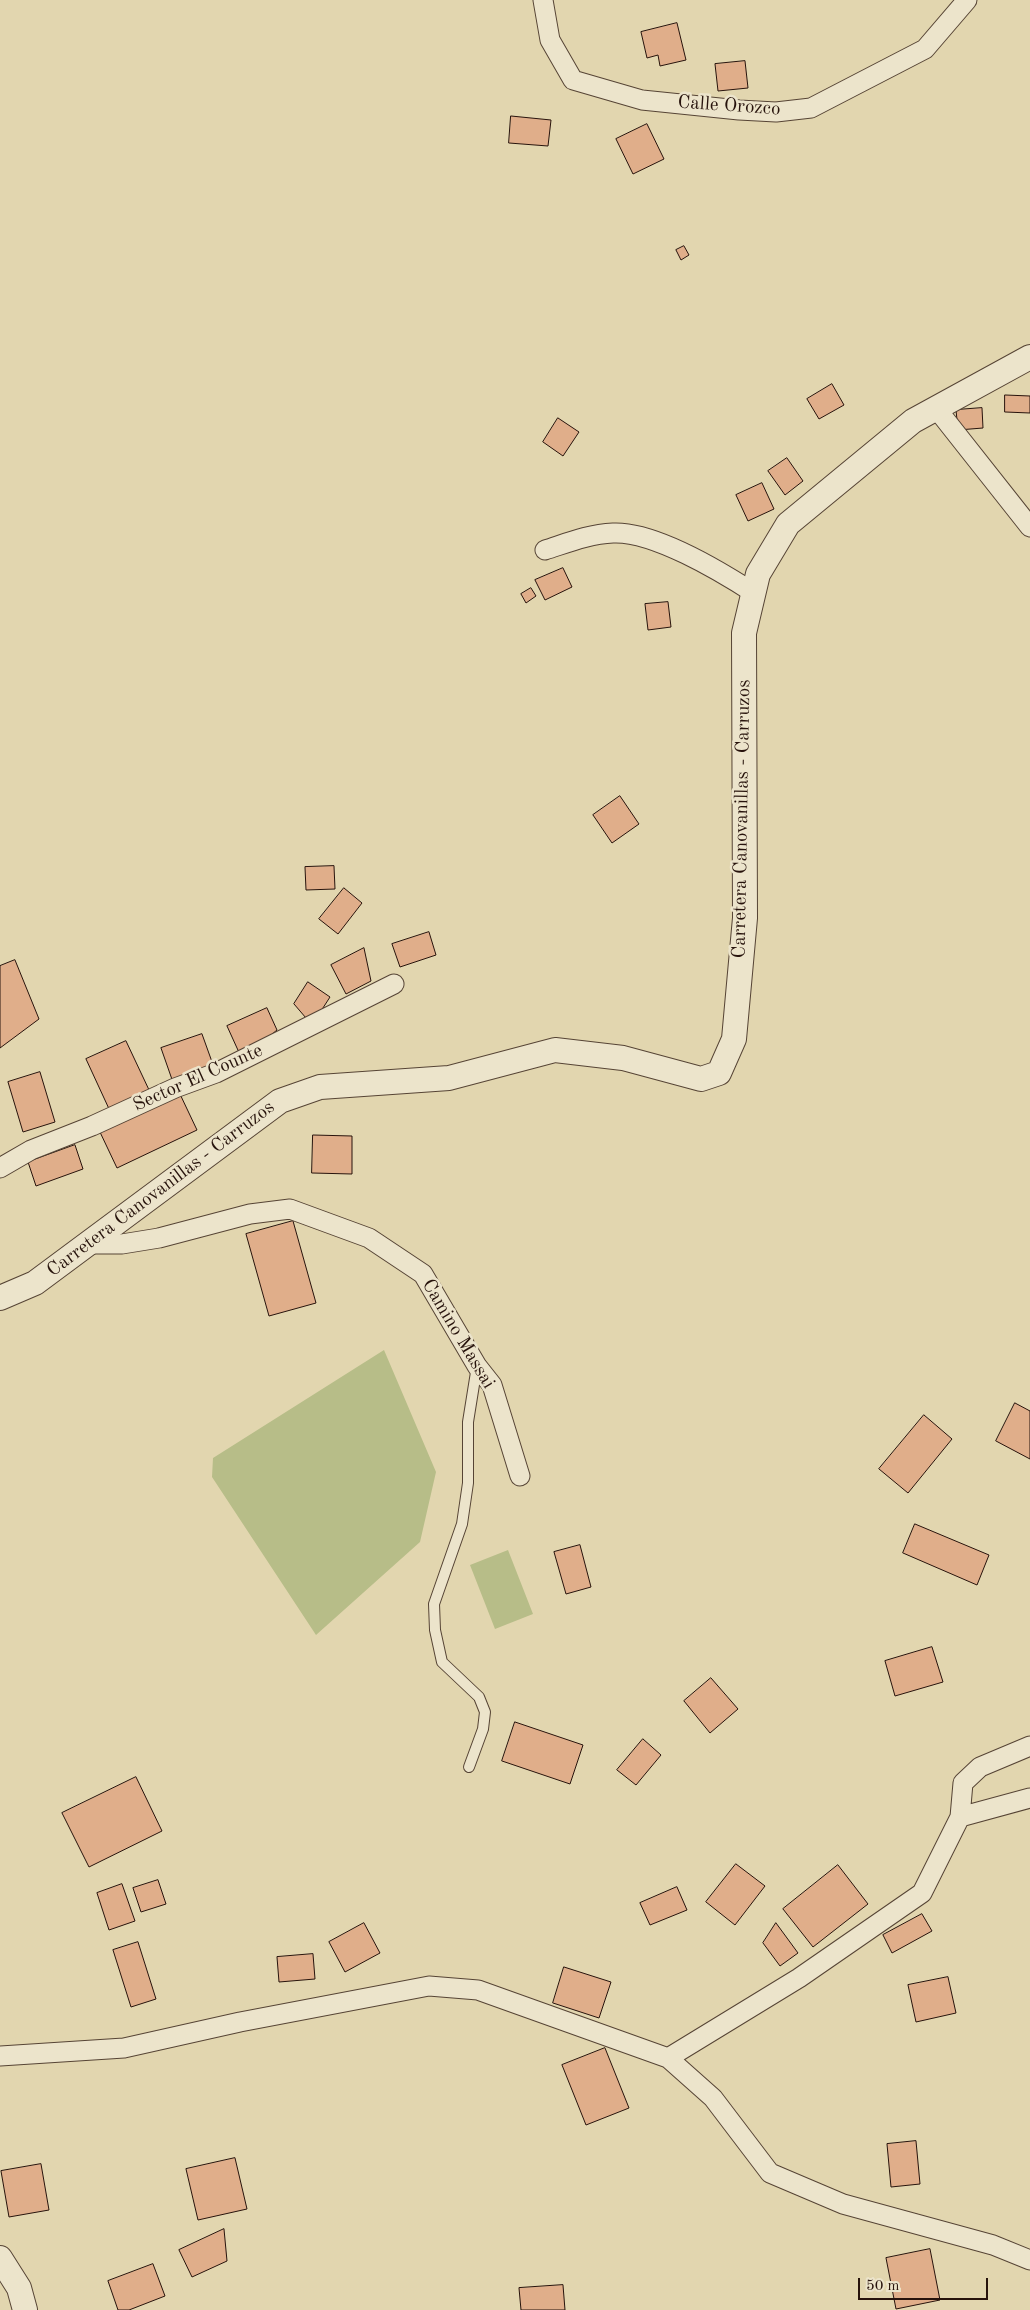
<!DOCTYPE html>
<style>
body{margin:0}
#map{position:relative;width:1030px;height:2310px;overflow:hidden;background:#e2d6af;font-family:"Old Standard TT",serif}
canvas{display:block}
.scale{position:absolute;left:858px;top:2278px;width:130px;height:22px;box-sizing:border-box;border:2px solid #27130c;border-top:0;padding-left:6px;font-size:15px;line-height:18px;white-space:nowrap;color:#27130c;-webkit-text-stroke:4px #ece4cb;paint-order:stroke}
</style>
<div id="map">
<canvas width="1030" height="2310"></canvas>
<div class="scale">50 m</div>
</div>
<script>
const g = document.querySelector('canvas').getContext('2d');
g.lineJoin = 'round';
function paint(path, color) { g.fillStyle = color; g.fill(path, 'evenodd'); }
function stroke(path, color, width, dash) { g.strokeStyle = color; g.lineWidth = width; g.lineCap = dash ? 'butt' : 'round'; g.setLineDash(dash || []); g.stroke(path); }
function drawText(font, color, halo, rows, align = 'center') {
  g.font = font + ' "Old Standard TT",serif'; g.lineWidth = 5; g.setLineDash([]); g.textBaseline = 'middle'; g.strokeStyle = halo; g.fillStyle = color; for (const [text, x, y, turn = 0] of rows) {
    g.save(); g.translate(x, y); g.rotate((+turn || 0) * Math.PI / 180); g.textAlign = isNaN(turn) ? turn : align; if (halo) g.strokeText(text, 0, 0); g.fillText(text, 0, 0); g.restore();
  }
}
const green = new Path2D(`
 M 384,1350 L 436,1472 L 420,1542 L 316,1635 L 212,1477 L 213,1458 Z
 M 508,1550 L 533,1614 L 495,1629 L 470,1565 Z`);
const building = new Path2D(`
 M 677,23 L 686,60 L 660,66 L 658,55 L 647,58 L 641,32 Z
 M 745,61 L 748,88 L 718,91 L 715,64 Z
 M 511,116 L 551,120 L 548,146 L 509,143 Z
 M 647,124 L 664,159 L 633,174 L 616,139 Z
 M 684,246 L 689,255 L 681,260 L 676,250 Z
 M 832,384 L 844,405 L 819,419 L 807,399 Z
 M 1005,395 L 1030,396 L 1030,413 L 1005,412 Z
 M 982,408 L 983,428 L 958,430 L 956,410 Z
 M 558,418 L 579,432 L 563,456 L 543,442 Z
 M 787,458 L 803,481 L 785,495 L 768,471 Z
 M 762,483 L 774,509 L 748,521 L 736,495 Z
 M 563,568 L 572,587 L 545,600 L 535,580 Z
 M 531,588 L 536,596 L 526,603 L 521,594 Z
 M 668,602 L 671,627 L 648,630 L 645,604 Z
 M 620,796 L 639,824 L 612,843 L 593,815 Z
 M 334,866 L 335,889 L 306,890 L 305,867 Z
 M 344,888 L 362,903 L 338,934 L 319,919 Z
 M 429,932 L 436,955 L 400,967 L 392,944 Z
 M 364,948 L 371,981 L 346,994 L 331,965 Z
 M 15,960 L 39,1019 L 0,1048 L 0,966 Z
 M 308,982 L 330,997 L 312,1025 L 294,1004 Z
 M 267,1008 L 277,1030 L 242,1059 L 227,1026 Z
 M 202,1034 L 216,1073 L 175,1088 L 161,1048 Z
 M 126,1041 L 150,1092 L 110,1111 L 86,1059 Z
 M 40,1072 L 55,1122 L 23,1132 L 8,1082 Z
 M 179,1092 L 197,1130 L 117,1168 L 99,1130 Z
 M 313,1135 L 352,1136 L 352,1174 L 312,1173 Z
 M 75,1145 L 83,1169 L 36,1186 L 28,1162 Z
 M 293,1221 L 316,1303 L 269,1316 L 246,1234 Z
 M 1015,1403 L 1030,1411 L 1030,1459 L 996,1441 Z
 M 924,1415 L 952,1439 L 908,1493 L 879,1469 Z
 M 915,1524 L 989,1555 L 977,1585 L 903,1553 Z
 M 580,1545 L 591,1587 L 566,1594 L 554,1552 Z
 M 932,1647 L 943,1682 L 895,1696 L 885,1661 Z
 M 711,1678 L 738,1709 L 710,1733 L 684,1701 Z
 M 515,1722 L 583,1745 L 570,1784 L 502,1761 Z
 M 643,1739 L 661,1755 L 636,1785 L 617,1770 Z
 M 136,1777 L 162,1831 L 89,1867 L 62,1813 Z
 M 736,1864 L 765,1886 L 735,1925 L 706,1902 Z
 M 838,1865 L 868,1904 L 813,1947 L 783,1909 Z
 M 158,1880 L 166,1904 L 141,1912 L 133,1888 Z
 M 122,1884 L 135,1921 L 109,1930 L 97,1893 Z
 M 677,1887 L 687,1910 L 650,1925 L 640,1903 Z
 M 922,1914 L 932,1931 L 892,1953 L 883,1935 Z
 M 364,1923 L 380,1953 L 345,1972 L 329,1942 Z
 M 776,1923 L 798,1953 L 780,1966 L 763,1943 Z
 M 138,1942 L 156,1999 L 131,2007 L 113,1950 Z
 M 313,1954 L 315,1979 L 279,1982 L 277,1957 Z
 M 564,1967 L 611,1982 L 599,2018 L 553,2003 Z
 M 948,1977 L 956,2013 L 916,2022 L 908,1985 Z
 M 605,2048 L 629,2108 L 586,2125 L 562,2065 Z
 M 916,2141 L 920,2184 L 891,2187 L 887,2144 Z
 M 235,2158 L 247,2209 L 198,2220 L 186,2169 Z
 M 41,2164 L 49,2210 L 9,2217 L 1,2171 Z
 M 224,2229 L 227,2261 L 192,2277 L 179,2250 Z
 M 930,2249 L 940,2300 L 896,2309 L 886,2258 Z
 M 153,2264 L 165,2296 L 129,2310 L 118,2310 L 108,2281 Z
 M 563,2285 L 565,2310 L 521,2310 L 519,2288 Z`);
const service = new Path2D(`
 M 469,1767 L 483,1729 L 485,1712 L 479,1697 L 442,1662 L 435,1630 L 434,1604 L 462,1524 L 468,1483 L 468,1422 L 477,1366`);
const minor = new Path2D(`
 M 543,0 L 550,40 L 573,80 L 642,100 L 739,110 L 776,112 L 811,108 L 925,49 L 967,0
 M 936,408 L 1030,527
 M 545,550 C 567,543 589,534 613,533 C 653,531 720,571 754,593
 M 0,1168 L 31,1150 L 92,1126 L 175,1088 L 216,1073 L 394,984
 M 86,1244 L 122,1244 L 159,1238 L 250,1214 L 290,1209 L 369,1238 L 423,1274 L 477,1366 L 492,1385 L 520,1476
 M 960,1817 L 963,1783 L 980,1767 L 1030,1746
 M 0,2056 L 124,2048 L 240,2022 L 429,1986 L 478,1990 L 668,2058 L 799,1978 L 922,1893 L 960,1817 L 1030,1798
 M 668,2058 L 713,2098 L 770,2173 L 843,2204 L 993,2245 L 1030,2260`);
const tertiary = new Path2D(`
 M 0,1298 L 35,1283 L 280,1101 L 320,1087 L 449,1078 L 555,1050 L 623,1058 L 701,1079 L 719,1073 L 734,1039 L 745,918 L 744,633 L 758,574 L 788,524 L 913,421 L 1030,357
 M 0,2258 L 19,2288 L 25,2310`);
const streetNames = [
 ["Calle Orozco",729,106,4],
 ["Carretera Canovanillas - Carruzos",742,819,-89],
 ["Sector El Counte",198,1078,-24],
 ["Carretera Canovanillas - Carruzos",161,1189,-37],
 ["Camino Massai",458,1334,59]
];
paint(green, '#b7bd88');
paint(building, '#e0ae8a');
stroke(building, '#27130c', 1);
stroke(service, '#564435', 12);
stroke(minor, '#564435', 21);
stroke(tertiary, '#564435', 26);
stroke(service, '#ece4cb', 10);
stroke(minor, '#ece4cb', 19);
stroke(tertiary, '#ece4cb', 24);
drawText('19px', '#27130c', '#ece4cb', streetNames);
</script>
